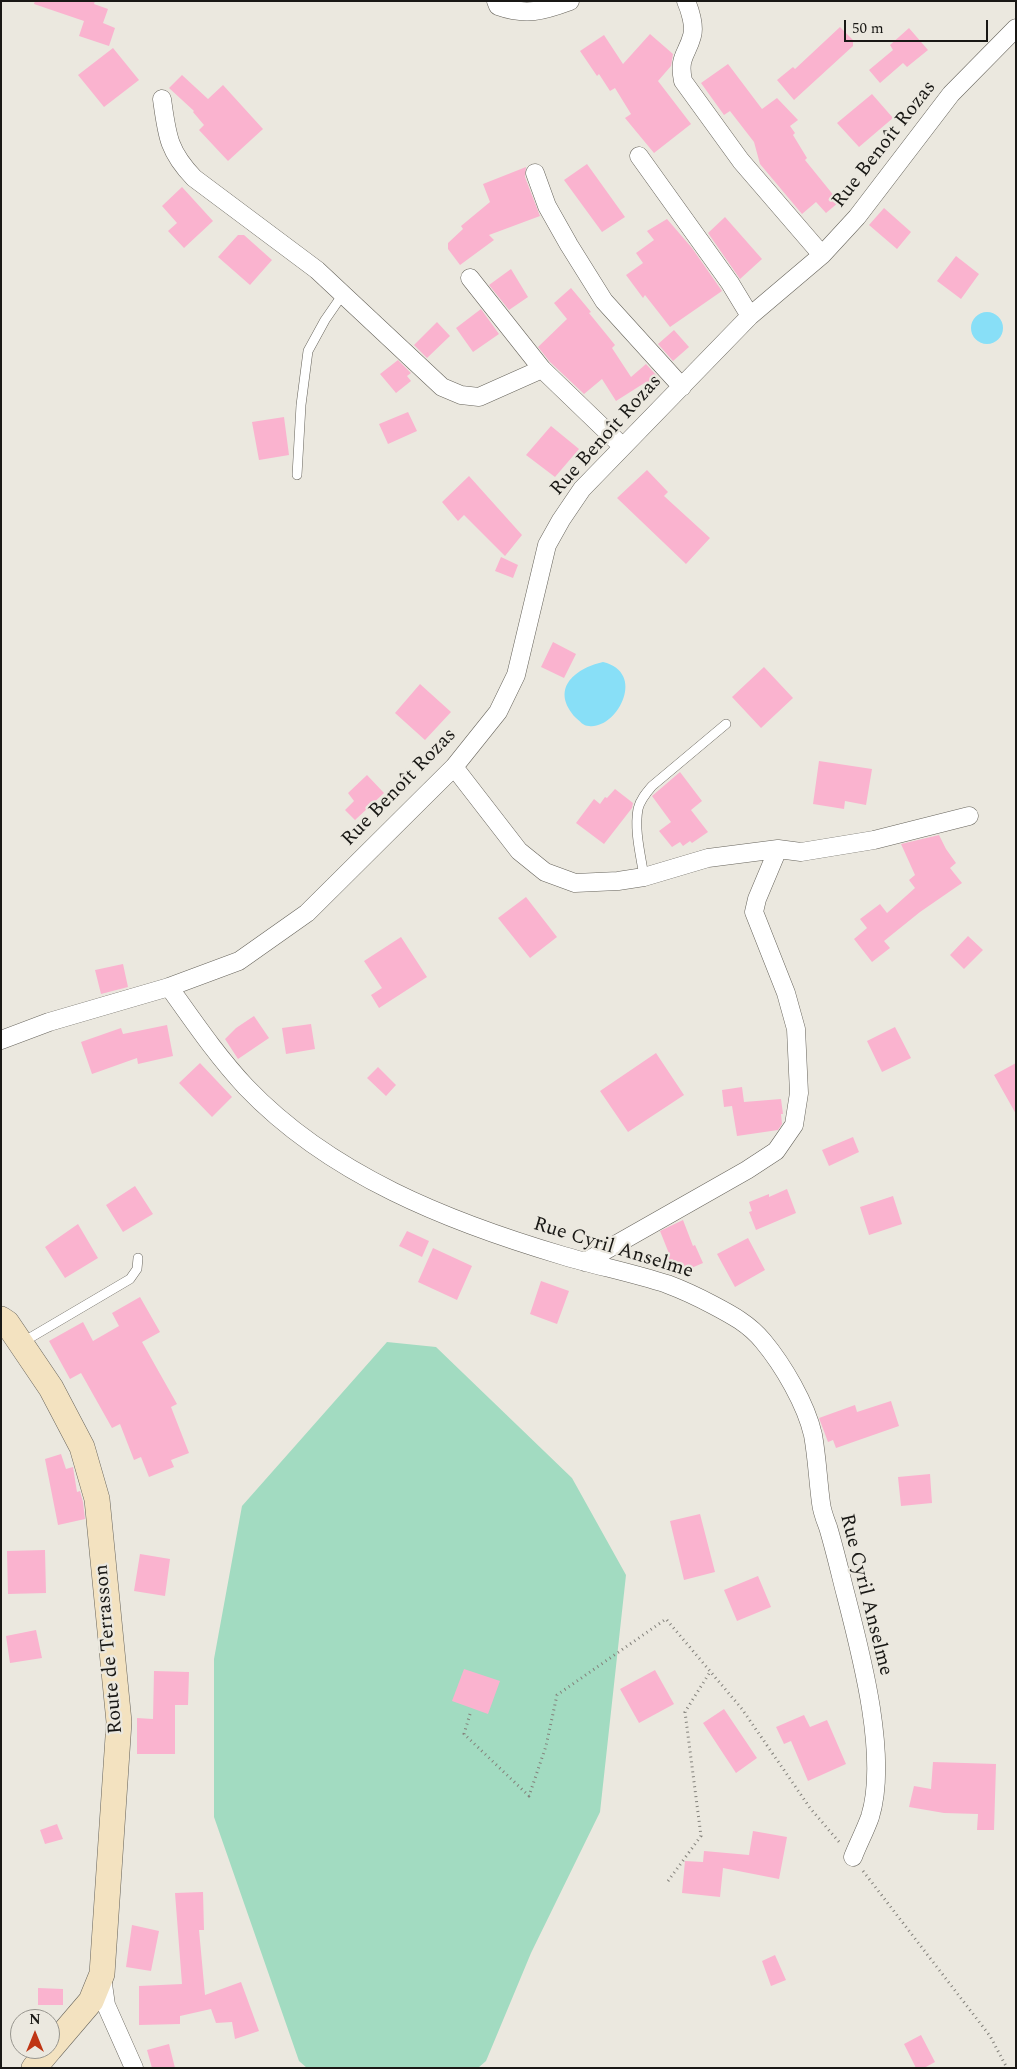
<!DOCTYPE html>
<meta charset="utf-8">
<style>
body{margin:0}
#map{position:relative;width:1017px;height:2069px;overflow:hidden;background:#ebe8df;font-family:Spectral,serif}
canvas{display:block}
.frame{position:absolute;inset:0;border:2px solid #191815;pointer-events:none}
.north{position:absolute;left:10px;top:2009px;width:50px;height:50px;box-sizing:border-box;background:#ebe8df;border:1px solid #97958e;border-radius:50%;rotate:0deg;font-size:14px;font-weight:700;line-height:20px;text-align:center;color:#191815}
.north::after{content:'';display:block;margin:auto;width:18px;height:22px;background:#bf3514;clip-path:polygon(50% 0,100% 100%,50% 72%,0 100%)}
.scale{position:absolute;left:844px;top:20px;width:144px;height:22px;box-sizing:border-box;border:2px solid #191815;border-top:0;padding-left:6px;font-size:15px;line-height:18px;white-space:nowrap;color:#191815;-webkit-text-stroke:4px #ebe8df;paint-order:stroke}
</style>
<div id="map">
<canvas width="1017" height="2069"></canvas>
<div class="frame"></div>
<div class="north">N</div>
<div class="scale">50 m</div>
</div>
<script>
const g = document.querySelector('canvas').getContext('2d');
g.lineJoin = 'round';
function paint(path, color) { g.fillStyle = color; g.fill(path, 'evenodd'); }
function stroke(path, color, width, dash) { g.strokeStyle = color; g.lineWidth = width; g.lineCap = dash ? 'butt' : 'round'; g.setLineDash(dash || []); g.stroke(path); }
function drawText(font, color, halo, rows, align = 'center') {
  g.font = font + ' Spectral,serif'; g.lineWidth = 4.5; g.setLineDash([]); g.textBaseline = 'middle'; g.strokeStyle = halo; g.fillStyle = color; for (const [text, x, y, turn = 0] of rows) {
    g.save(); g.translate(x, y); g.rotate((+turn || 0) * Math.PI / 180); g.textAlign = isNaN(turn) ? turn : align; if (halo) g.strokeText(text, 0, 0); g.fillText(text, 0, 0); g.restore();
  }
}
const green = new Path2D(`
 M 387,1342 L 436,1347 L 572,1478 L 626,1575 L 600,1812 L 531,1953 L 486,2061 L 478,2068 L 307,2068 L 299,2061 L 214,1817 L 214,1659 L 242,1506 Z`);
const water = new Path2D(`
 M971 328a16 16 0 1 1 32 0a16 16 0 1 1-32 0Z
 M 603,662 C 648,673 616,730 589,726 C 583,726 580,721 576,718 C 550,690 573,669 603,662 Z`);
const building = new Path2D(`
 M 35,1 L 95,1 L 94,4 L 108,9 L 103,23 L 115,28 L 109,46 L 79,36 L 84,21 L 34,4 Z
 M 840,27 L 853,40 L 853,46 L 794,100 L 777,80 L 793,67 L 795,69 Z
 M 909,28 L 928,50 L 907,67 L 903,63 L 880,83 L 869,70 L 893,50 L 890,45 Z
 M 650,34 L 673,54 L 671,66 L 658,81 L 691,124 L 654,153 L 625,118 L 631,114 L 615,88 L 610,91 L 599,74 L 597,76 L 580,51 L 604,35 L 623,64 Z
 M 113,48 L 139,80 L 104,107 L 78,75 Z
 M 728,64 L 762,109 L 777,98 L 798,120 L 790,126 L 795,133 L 793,135 L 807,158 L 805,160 L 839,202 L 826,213 L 816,202 L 802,214 L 760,164 L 754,142 L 730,111 L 724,115 L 701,83 Z
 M 182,75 L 208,99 L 223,85 L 263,129 L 228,161 L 199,130 L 204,125 L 193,112 L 194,111 L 169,88 Z
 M 872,94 L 893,118 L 859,147 L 837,123 Z
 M 587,164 L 625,217 L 602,232 L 564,180 Z
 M 526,167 L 525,177 L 540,216 L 489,235 L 494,240 L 460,265 L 448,249 L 448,243 L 463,229 L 461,226 L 490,202 L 483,184 Z
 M 182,187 L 213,221 L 184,248 L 168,231 L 177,223 L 162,206 Z
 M 884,208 L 911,232 L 897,249 L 869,225 Z
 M 725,217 L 762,259 L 740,279 L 708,233 Z
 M 667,219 L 692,248 L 722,291 L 670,327 L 645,295 L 643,298 L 626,275 L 643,263 L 636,253 L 654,240 L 647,231 Z
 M 238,235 L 244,235 L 272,260 L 250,285 L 218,257 Z
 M 956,256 L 979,274 L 961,299 L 937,281 Z
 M 511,269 L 528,297 L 509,310 L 489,285 Z
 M 571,288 L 591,312 L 589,313 L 615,345 L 612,348 L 631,377 L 646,364 L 657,376 L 648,384 L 646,382 L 616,401 L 602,379 L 584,394 L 550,362 L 538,347 L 567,319 L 554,303 Z
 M 481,309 L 499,334 L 473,352 L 456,328 Z
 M 437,322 L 450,336 L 427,358 L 414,345 Z
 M 674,330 L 689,347 L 673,361 L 658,344 Z
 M 398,360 L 411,373 L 407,376 L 411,381 L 396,393 L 380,374 Z
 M 408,412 L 417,431 L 388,444 L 379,424 Z
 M 284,417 L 289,455 L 259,460 L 252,422 Z
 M 551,426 L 579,449 L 555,477 L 526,455 Z
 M 647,470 L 668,492 L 664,496 L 710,538 L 686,564 L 617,498 Z
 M 469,476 L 522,535 L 505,556 L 464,515 L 458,521 L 442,502 Z
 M 501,557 L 518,565 L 513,578 L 495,571 Z
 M 553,642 L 576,654 L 564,678 L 541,667 Z
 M 764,667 L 793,698 L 761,728 L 732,697 Z
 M 420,684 L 451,712 L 425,740 L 395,713 Z
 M 819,761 L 872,769 L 866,805 L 845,801 L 844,809 L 813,804 Z
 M 680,772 L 702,801 L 691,810 L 708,832 L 692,843 L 690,841 L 683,846 L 680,842 L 672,847 L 659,831 L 671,822 L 652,796 Z
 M 367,775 L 384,793 L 355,820 L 345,810 L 354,801 L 348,793 Z
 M 615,789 L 633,803 L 632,808 L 604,844 L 576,823 L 594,799 L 600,804 L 605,797 L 607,798 Z
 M 939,835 L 946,849 L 956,863 L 950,868 L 962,883 L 920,912 L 884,941 L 890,948 L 872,962 L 854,939 L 867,928 L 860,919 L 880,904 L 887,913 L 915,888 L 909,880 L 915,875 L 901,844 Z
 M 526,897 L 557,937 L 530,958 L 498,918 Z
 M 968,936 L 983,950 L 964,969 L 950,955 Z
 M 401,937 L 427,977 L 379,1008 L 371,995 L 382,988 L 364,961 Z
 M 123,964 L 128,987 L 101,994 L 95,970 Z
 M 254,1016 L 269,1038 L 238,1059 L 225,1039 L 236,1028 Z
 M 311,1024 L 315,1049 L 286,1054 L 282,1028 Z
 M 167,1025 L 173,1056 L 138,1064 L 137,1058 L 92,1074 L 81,1042 L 121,1028 L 123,1034 Z
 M 895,1027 L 911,1058 L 882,1072 L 867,1041 Z
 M 656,1053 L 684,1095 L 628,1132 L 600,1091 Z
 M 200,1063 L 232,1097 L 212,1117 L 179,1083 Z
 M 1016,1063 L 1016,1114 L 994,1075 Z
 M 378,1067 L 396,1085 L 386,1096 L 367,1078 Z
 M 742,1087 L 744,1102 L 781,1099 L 783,1114 L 781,1114 L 782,1124 L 778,1130 L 737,1136 L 732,1106 L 724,1107 L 722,1090 Z
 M 853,1137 L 859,1152 L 829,1166 L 822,1150 Z
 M 135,1186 L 153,1214 L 123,1232 L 106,1205 Z
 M 787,1189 L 796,1213 L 756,1230 L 749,1212 L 752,1211 L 749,1202 L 769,1194 L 769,1197 Z
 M 893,1196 L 902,1224 L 869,1235 L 860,1207 Z
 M 683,1220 L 693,1246 L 695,1245 L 703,1263 L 675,1275 L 667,1257 L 670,1256 L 660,1231 Z
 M 78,1224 L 98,1258 L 65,1278 L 45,1247 Z
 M 407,1231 L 429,1241 L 422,1257 L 399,1246 Z
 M 748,1238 L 765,1270 L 735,1287 L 717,1254 Z
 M 433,1248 L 472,1266 L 457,1300 L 418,1282 Z
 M 541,1281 L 569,1291 L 557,1324 L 530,1314 Z
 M 140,1297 L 160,1332 L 142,1342 L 177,1404 L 171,1407 L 189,1453 L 171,1460 L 174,1467 L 149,1477 L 141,1457 L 134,1460 L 120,1424 L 112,1428 L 81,1373 L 70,1379 L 49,1341 L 83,1322 L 93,1341 L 119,1326 L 112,1313 Z
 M 891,1401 L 899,1426 L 836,1448 L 833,1440 L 828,1442 L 819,1418 L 855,1405 L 857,1412 Z
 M 61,1454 L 66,1469 L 73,1467 L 77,1492 L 80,1491 L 83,1502 L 85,1519 L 58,1525 L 45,1459 Z
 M 930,1474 L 932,1503 L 901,1506 L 898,1477 Z
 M 700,1514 L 715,1572 L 684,1580 L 670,1521 Z
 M 45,1550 L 46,1593 L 8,1594 L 7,1551 Z
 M 140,1554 L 170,1559 L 165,1596 L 134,1591 Z
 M 758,1576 L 771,1607 L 737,1621 L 724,1590 Z
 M 36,1630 L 42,1658 L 10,1663 L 6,1636 Z
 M 464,1669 L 500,1681 L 488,1714 L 452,1701 Z
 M 655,1670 L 674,1704 L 639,1723 L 620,1689 Z
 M 154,1671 L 189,1672 L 188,1705 L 175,1705 L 175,1754 L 137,1754 L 137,1718 L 153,1719 Z
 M 724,1709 L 757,1758 L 736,1773 L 703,1723 Z
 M 804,1715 L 810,1727 L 827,1720 L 846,1764 L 808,1781 L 791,1741 L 784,1744 L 776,1727 Z
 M 933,1762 L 996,1764 L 994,1830 L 977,1830 L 978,1814 L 944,1813 L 909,1807 L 914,1786 L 931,1789 Z
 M 57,1824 L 63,1839 L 45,1844 L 40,1830 Z
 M 753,1831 L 787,1837 L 779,1879 L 723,1868 L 720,1897 L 682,1893 L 685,1861 L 703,1862 L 704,1851 L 749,1855 Z
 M 203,1892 L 204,1930 L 199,1930 L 205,1995 L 241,1982 L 259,2031 L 235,2039 L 232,2022 L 216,2023 L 211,2009 L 180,2016 L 180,2024 L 139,2025 L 139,1986 L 182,1984 L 175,1893 Z
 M 132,1925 L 159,1931 L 151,1971 L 126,1967 Z
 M 775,1955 L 786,1980 L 771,1986 L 762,1961 Z
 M 38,1988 L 63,1989 L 63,2005 L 38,2005 Z
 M 921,2035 L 935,2062 L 924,2068 L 916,2068 L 904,2044 Z
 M 169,2044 L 175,2068 L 152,2068 L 147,2050 Z`);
const path = new Path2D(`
 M 470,1714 L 464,1734 L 529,1796 L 546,1746 L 557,1695 L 666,1619 L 742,1709 L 810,1808 L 840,1843
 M 863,1871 L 990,2036 L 1007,2068
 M 668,1881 L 701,1836 L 685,1712 L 710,1672`);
const lane = new Path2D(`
 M 297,475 L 301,405 L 308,351 L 325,320 L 343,294
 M 644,877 C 641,856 634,831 638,809 C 640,800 646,793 652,786 L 726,724
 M 23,1342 L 130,1279 L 137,1269 L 138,1258`);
const street = new Path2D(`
 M 496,1 L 498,6 C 526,16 543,11 570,1
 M 686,1 C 690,10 695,26 692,36 C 687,55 678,57 683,81 L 741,161 L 822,255
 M 162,99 C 167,135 168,151 194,178 L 317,270 L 442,387 L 461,395 L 479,397 L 542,369
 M 639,156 L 730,283 L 750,316
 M 535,173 L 547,206 L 569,245 L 604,301 L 682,387
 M 470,278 L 542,369 L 623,447
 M 454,767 L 519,851 L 545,872 L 575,883 L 618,881 L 644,877 L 708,858 L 778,849 L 801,852 L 874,840 L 969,816
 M 169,987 C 194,1022 217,1056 246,1087 C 330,1175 449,1222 564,1256 C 598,1266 633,1273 667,1284 C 683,1290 698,1297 713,1305 C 732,1315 749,1324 763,1341 C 783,1365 806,1404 813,1435 C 817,1457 818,1481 821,1503 C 822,1512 825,1519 828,1527 C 834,1547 839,1568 844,1588 C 860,1650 889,1756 870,1817 C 865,1831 858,1844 853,1857
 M 1,1040 L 49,1022 L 169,987 L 239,961 L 307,913 L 454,767 L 498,712 L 516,675 L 547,545 L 561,520 L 582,489 L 750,316 L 822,255 L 857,217 L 951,94 L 1016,28
 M 585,1262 L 747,1170 L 776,1151 L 794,1125 L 799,1093 L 796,1029 L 786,993 L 754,912 L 757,899 L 778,849
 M 102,1977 L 106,2005 L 134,2068`);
const secondary = new Path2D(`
 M 1,1319 L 7,1323 L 51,1388 L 82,1447 L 97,1499 L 119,1722 L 102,1974 L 91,2001 L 50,2049
 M 34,2068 L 50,2049`);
const streetNames = [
 ["Rue Benoît Rozas",885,145,-52],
 ["Rue Benoît Rozas",607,436,-48],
 ["Rue Benoît Rozas",400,788,-46],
 ["Rue Cyril Anselme",613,1249,17],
 ["Rue Cyril Anselme",865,1595,76],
 ["Route de Terrasson",110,1649,-95]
];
paint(green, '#a2dbc1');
paint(water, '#88dff7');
paint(building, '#fab3cf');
stroke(lane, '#66635b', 10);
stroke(street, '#66635b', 19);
stroke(secondary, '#66635b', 26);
stroke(path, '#83817b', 3, [1, 4]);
stroke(lane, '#fff', 9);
stroke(street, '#fff', 18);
stroke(secondary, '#f3e2c0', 25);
drawText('20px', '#191815', '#ebe8df', streetNames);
</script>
